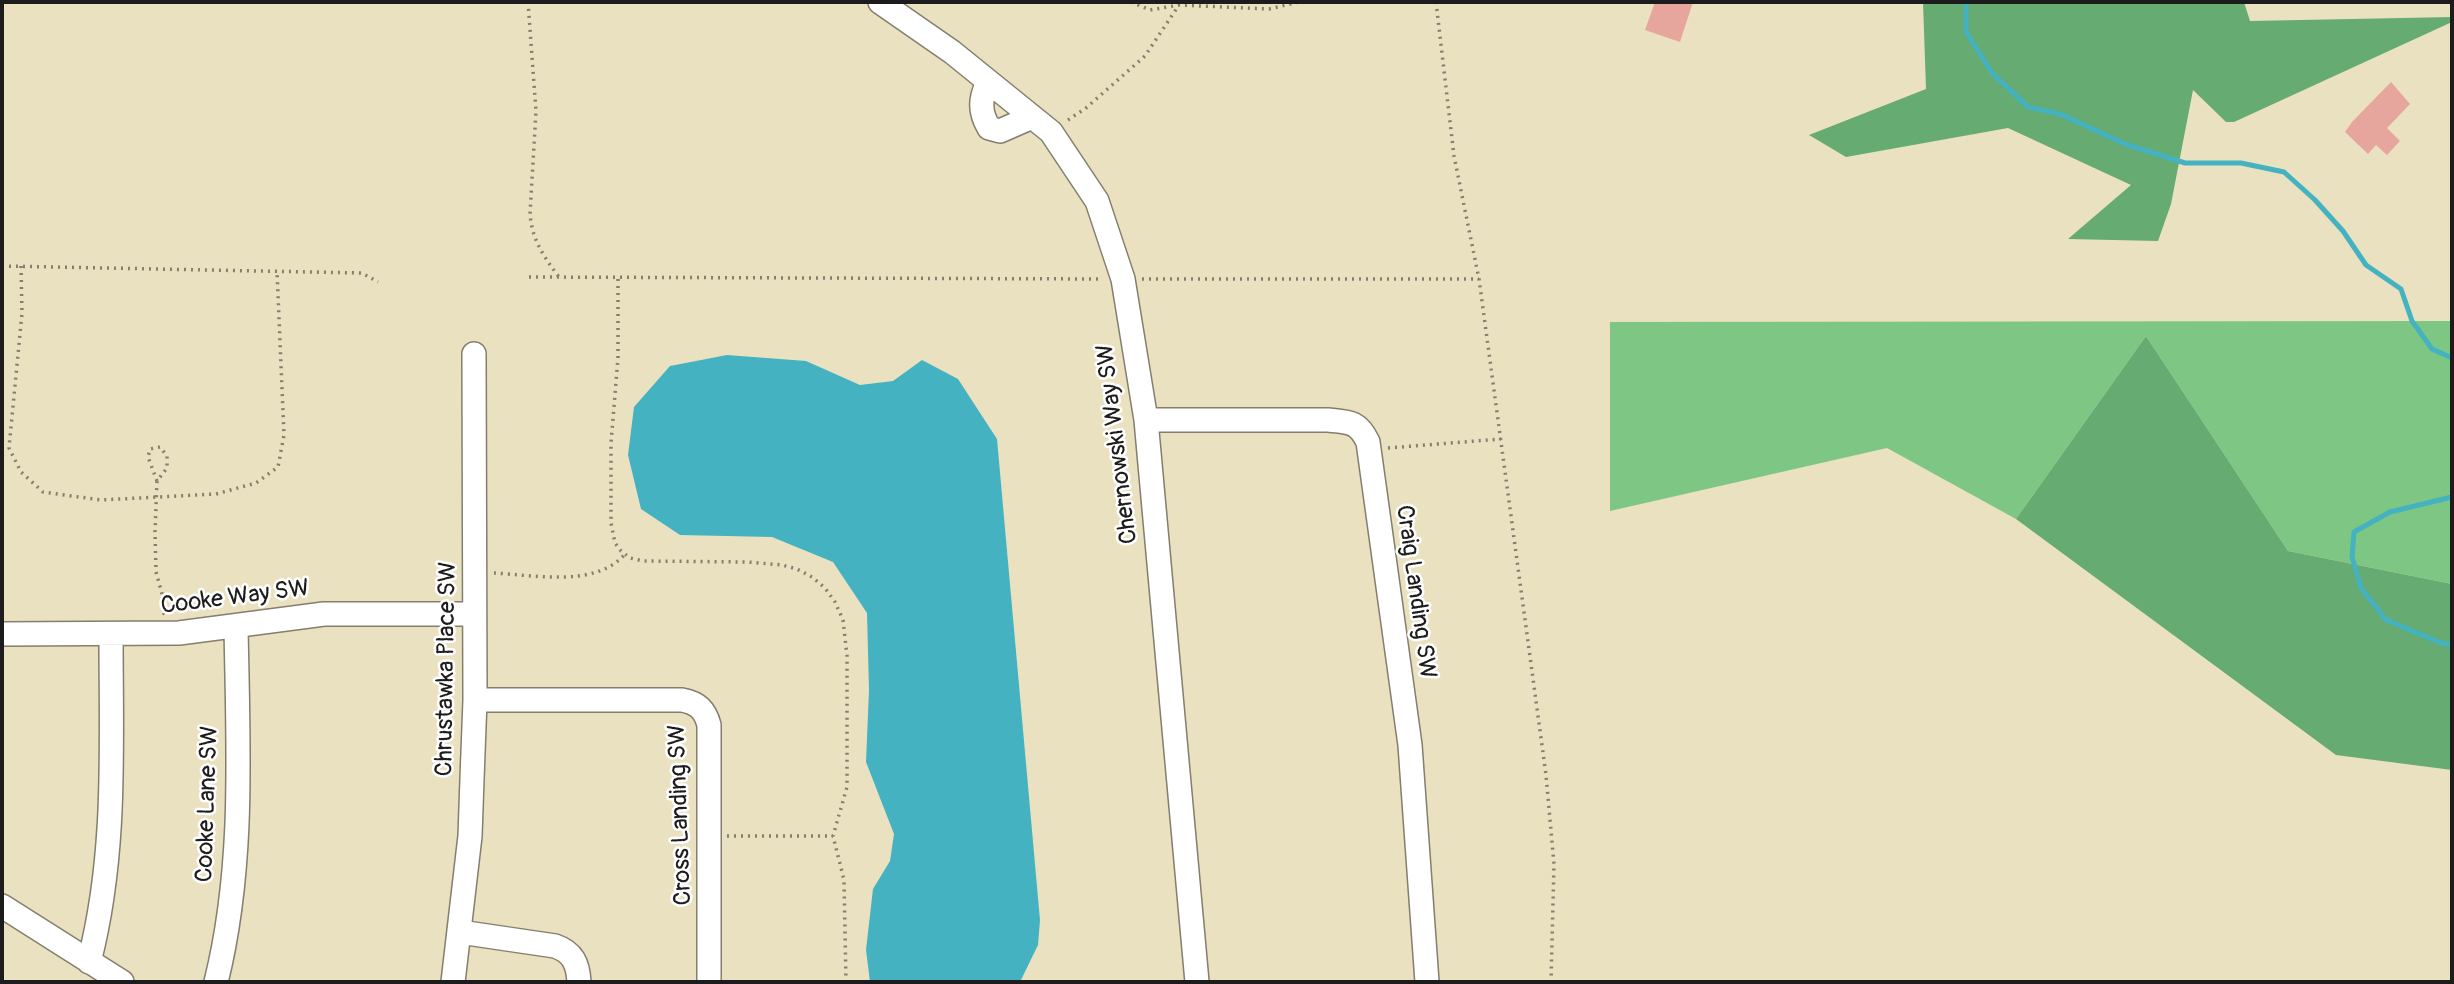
<!DOCTYPE html>
<style>
body{margin:0}
#map{position:relative;width:2454px;height:984px;overflow:hidden;background:#eae1c0;font-family:Pangolin,sans-serif}
canvas{display:block}
.frame{position:absolute;inset:0;border:4px solid #1c1c1c;pointer-events:none}
</style>
<div id="map">
<canvas width="2454" height="984"></canvas>
<div class="frame"></div>
</div>
<script>
const g = document.querySelector('canvas').getContext('2d');
g.lineJoin = 'round';
function paint(path, color) { g.fillStyle = color; g.fill(path, 'evenodd'); }
function stroke(path, color, width, dash) { g.strokeStyle = color; g.lineWidth = width; g.lineCap = dash ? 'butt' : 'round'; g.setLineDash(dash || []); g.stroke(path); }
function drawText(font, color, halo, rows, align = 'center') {
  g.font = font + ' Pangolin,sans-serif'; g.lineWidth = 5; g.setLineDash([]); g.textBaseline = 'middle'; g.strokeStyle = halo; g.fillStyle = color; for (const [text, x, y, turn = 0] of rows) {
    g.save(); g.translate(x, y); g.rotate((+turn || 0) * Math.PI / 180); g.textAlign = isNaN(turn) ? turn : align; if (halo) g.strokeText(text, 0, 0); g.fillText(text, 0, 0); g.restore();
  }
}
const green = new Path2D(`
 M 2452,321 L 2452,584 L 2288,551 L 2146,336 L 2016,519 L 1887,448 L 1610,511 L 1610,322 Z`);
const forest = new Path2D(`
 M 1923,2 L 2244,2 L 2250,21 L 2452,17 L 2452,22 L 2234,122 L 2226,122 L 2193,90 L 2171,204 L 2158,241 L 2068,239 L 2131,185 L 2008,128 L 1846,157 L 1809,135 L 1926,89 Z
 M 2146,336 L 2288,551 L 2452,584 L 2452,770 L 2336,755 L 2016,519 Z`);
const water = new Path2D(`
 M 727,355 L 806,361 L 860,385 L 893,381 L 922,360 L 958,379 L 997,439 L 1040,920 L 1038,945 L 1020,982 L 870,982 L 866,950 L 873,889 L 890,861 L 894,834 L 866,762 L 869,690 L 867,613 L 833,562 L 772,537 L 680,535 L 641,509 L 628,455 L 634,407 L 670,366 Z`);
const stream = new Path2D(`
 M 1966,2 L 1966,32 L 1992,73 L 2028,107 L 2060,114 L 2125,144 L 2185,163 L 2241,163 L 2284,172 L 2315,200 L 2343,231 L 2366,265 L 2401,289 L 2412,321 L 2432,349 L 2452,358
 M 2452,497 L 2390,512 L 2354,532 L 2352,557 L 2361,588 L 2386,620 L 2441,643 L 2452,645`);
const building = new Path2D(`
 M 1655,2 L 1693,2 L 1680,42 L 1645,30 Z
 M 2391,82 L 2410,104 L 2387,128 L 2400,141 L 2387,155 L 2376,145 L 2368,154 L 2345,132 L 2352,122 Z`);
const path = new Path2D(`
 M 528,2 L 536,111 L 530,214 C 532,240 544,257 559,277
 M 1131,2 L 1150,10 L 1179,5 L 1269,9 L 1299,2
 M 1436,2 L 1454,156 L 1479,279 L 1546,775 L 1554,864 L 1551,982
 M 1068,120 L 1086,108 L 1145,56 L 1179,5
 M 2,266 L 362,273 L 378,282
 M 21,266 L 22,313 L 9,448 L 21,472 L 43,492 L 101,500 L 216,494 L 256,483 L 278,467 L 284,435 L 277,271
 M 529,277 L 1103,279
 M 618,279 L 618,358 L 611,443 L 611,523 L 615,543 L 621,551 L 630,558 L 643,561 L 748,562 L 782,565 L 797,569 L 812,577 L 825,588 L 835,602 L 843,620 L 847,656 L 847,787 L 833,836 L 844,880 L 846,982
 M 1142,279 L 1479,279
 M 1388,448 L 1501,439
 M 157,481 L 148,457 L 150,449 L 160,447 L 167,456 L 167,468 L 157,481 L 155,532 L 156,572 L 162,594 L 162,611 L 165,615
 M 494,573 C 534,575 596,588 625,554
 M 727,836 L 833,836`);
const minor = new Path2D(`
 M 880,2 L 952,52 L 1051,132 L 1097,201 L 1123,279 L 1146,420 L 1197,982
 M 988,82 C 980,99 979,111 989,128 L 1000,131 L 1032,117
 M 1146,420 L 1328,420 C 1349,422 1358,421 1368,442 L 1410,745 L 1427,982
 M 2,634 L 179,633 L 324,614 L 474,614
 M 475,700 L 682,700 C 698,703 705,710 709,725 L 709,982
 M 2,906 L 122,982
 M 460,932 L 555,946 C 573,952 578,964 579,982
 M 89,962 C 117,854 111,745 111,635
 M 216,982 C 245,866 238,745 236,627
 M 453,982 L 470,836 L 472,779 L 475,700 L 474,354`);
const streetNames = [
 ["Chernowski Way SW",1118,444,-97],
 ["Craig Landing SW",1415,592,82],
 ["Cooke Way SW",235,598,-7],
 ["Chrustawka Place SW",447,669,-89],
 ["Cooke Lane SW",208,804,-88],
 ["Cross Landing SW",681,815,-92]
];
paint(green, '#7ec683');
paint(forest, '#66ab71');
paint(water, '#44b2c0');
stroke(stream, '#44b2c0', 5);
paint(building, '#e6a59d');
stroke(minor, '#837e6e', 26);
stroke(path, '#837e6e', 3.5, [2, 5]);
stroke(minor, '#fff', 23);
drawText('24px', '#1c1c1c', '#fff', streetNames);
</script>
